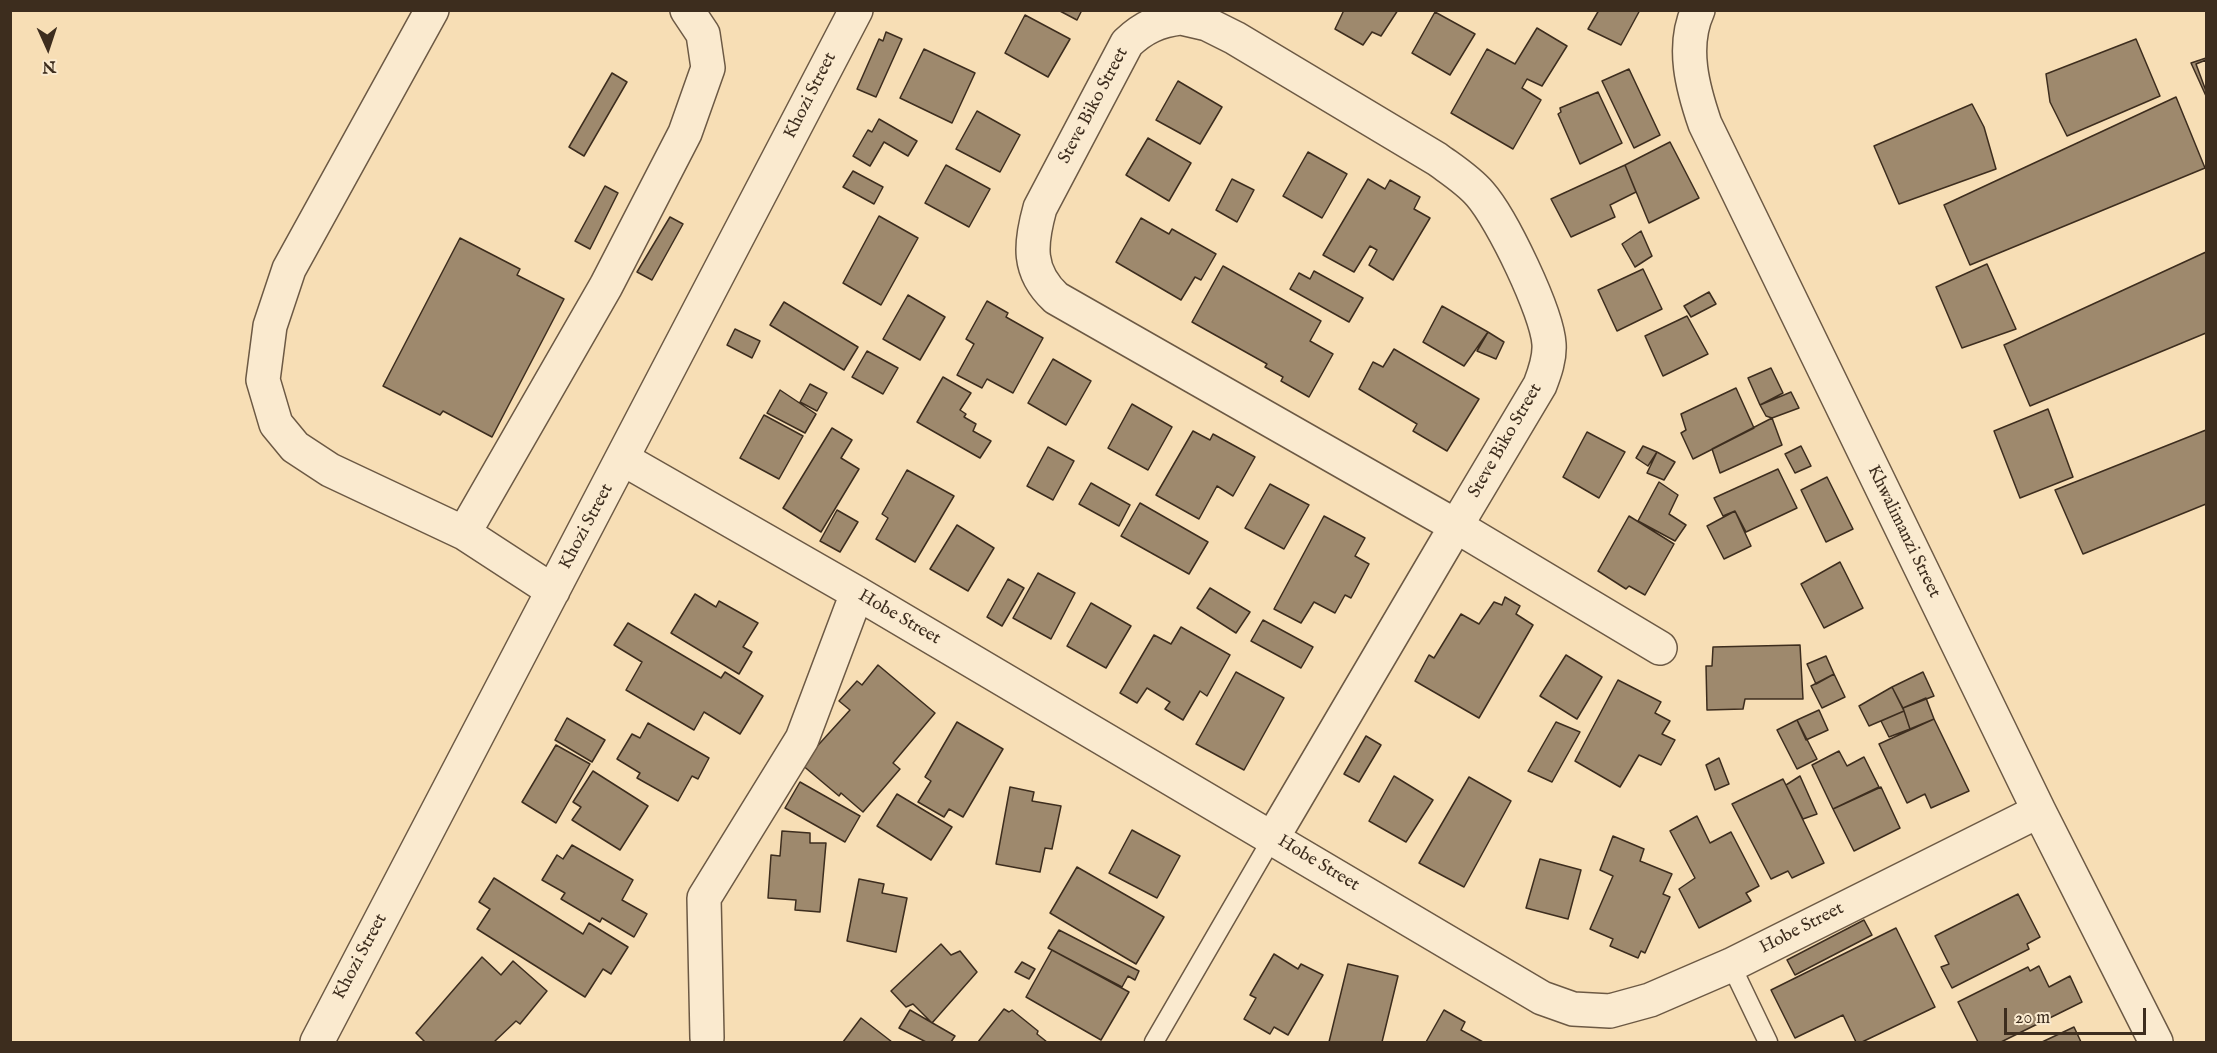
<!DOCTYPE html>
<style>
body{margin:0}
#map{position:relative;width:2217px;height:1053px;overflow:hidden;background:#f7deb5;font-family:"IM FELL English",serif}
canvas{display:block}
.frame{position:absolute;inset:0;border:12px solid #3d2d1e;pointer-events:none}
.north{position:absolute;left:18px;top:18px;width:60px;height:60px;-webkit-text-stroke:4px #faeacf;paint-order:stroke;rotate:177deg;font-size:16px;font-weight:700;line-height:24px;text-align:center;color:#3d2d1e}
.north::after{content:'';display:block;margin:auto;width:21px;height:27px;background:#3d2d1e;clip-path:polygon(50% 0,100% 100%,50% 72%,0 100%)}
.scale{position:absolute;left:2004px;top:1008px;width:142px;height:27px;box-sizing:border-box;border:3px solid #3d2d1e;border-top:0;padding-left:8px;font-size:18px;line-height:21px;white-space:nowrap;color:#3d2d1e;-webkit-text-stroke:4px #faeacf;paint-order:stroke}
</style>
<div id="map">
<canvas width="2217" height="1053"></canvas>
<div class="frame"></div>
<div class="north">N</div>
<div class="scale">20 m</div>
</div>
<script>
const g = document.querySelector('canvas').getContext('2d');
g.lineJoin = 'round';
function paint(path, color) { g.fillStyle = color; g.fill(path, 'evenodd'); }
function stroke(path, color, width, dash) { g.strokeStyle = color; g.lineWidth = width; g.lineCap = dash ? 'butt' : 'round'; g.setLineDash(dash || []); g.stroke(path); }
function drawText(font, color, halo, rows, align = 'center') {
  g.font = font + ' "IM FELL English",serif'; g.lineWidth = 5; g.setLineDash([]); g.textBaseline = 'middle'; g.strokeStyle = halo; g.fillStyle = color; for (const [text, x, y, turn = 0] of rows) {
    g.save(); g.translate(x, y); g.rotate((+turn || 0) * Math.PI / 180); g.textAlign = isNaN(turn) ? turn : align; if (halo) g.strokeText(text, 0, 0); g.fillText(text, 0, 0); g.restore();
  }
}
const building = new Path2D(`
 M 1058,10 L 1082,10 L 1077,20 Z
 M 1344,10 L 1398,10 L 1381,36 L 1372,32 L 1363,45 L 1335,29 Z
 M 1599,10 L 1640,10 L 1621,45 L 1588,29 Z
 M 1435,12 L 1475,34 L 1450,75 L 1412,53 Z
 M 1025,15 L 1070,39 L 1048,77 L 1005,53 Z
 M 1537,28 L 1567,46 L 1542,86 L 1527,79 L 1522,88 L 1541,100 L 1513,149 L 1451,113 L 1487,49 L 1515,64 Z
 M 886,32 L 902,39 L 876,97 L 857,89 L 879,39 L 883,41 Z
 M 2136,39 L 2160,96 L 2067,136 L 2050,102 L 2046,74 Z
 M 924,49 L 975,73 L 952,123 L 900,98 Z
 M 2206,58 L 2206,96 L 2191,63 Z
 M 2206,60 L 2206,91 L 2196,64 Z
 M 1629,69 L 1660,135 L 1634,148 L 1602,81 Z
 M 612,73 L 627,82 L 584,156 L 569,147 Z
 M 1178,81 L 1222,107 L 1200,144 L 1156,120 Z
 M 1598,92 L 1622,143 L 1580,164 L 1558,114 L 1561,112 L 1560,108 Z
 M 2176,97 L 2205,168 L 1970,265 L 1944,205 Z
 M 1972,104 L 1984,127 L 1996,169 L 1899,204 L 1874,146 Z
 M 977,111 L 1020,135 L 1000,172 L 956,149 Z
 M 879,119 L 917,141 L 908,156 L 884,142 L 870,166 L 853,156 L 868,130 L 872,132 Z
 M 1148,138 L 1191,163 L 1169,201 L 1126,175 Z
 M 1670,142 L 1699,198 L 1649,223 L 1625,165 Z
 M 1308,152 L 1347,174 L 1322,218 L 1283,196 Z
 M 946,165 L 990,189 L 969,227 L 925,203 Z
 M 1625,165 L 1636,192 L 1610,205 L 1615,217 L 1571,237 L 1551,199 Z
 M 853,171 L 883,187 L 874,204 L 843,187 Z
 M 1232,179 L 1254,190 L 1237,222 L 1216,210 Z
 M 1368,179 L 1385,189 L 1390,180 L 1420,197 L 1414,209 L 1430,218 L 1393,280 L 1369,265 L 1377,250 L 1370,246 L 1354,272 L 1323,255 Z
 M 605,186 L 618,193 L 590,249 L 575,241 Z
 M 879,216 L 918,238 L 881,305 L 843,283 Z
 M 670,217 L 683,224 L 652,280 L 637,272 Z
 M 1141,218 L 1169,234 L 1172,229 L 1216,254 L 1201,280 L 1195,277 L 1181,300 L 1116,262 Z
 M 1641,231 L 1652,256 L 1635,267 L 1622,244 Z
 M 460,238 L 520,269 L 517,275 L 564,299 L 492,437 L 443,411 L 440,415 L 383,386 Z
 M 2206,252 L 2206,333 L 2030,406 L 2004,345 Z
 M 1987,264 L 2016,329 L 1962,348 L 1936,287 Z
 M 1223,266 L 1321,321 L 1310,341 L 1333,354 L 1309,397 L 1281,381 L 1283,377 L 1265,367 L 1267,364 L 1192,322 Z
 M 1643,269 L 1662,309 L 1617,331 L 1598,290 Z
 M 1314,271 L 1363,298 L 1349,322 L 1290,289 L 1299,273 L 1310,279 Z
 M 1709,292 L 1716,304 L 1691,317 L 1684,306 Z
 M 908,295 L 945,317 L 920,360 L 883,339 Z
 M 987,301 L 1008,313 L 1006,317 L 1043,338 L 1013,393 L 987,379 L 982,388 L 957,375 L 974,344 L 966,339 Z
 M 784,302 L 858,347 L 844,370 L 770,325 Z
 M 1442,306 L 1488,332 L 1464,366 L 1423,342 Z
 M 1687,316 L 1708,354 L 1663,376 L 1645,336 Z
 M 735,329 L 760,341 L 752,358 L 727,345 Z
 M 1488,332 L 1504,342 L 1496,359 L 1477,351 Z
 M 1394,349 L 1479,399 L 1447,451 L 1413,431 L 1417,424 L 1359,389 L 1373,362 L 1383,367 Z
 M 867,351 L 898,368 L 883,394 L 852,377 Z
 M 1053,359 L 1091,381 L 1066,425 L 1028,403 Z
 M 1771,368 L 1783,393 L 1760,405 L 1748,378 Z
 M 943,377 L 971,393 L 960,410 L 966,414 L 964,417 L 976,424 L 973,431 L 991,441 L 980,458 L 917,422 Z
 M 810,384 L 827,393 L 817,411 L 800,402 Z
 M 1736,388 L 1754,428 L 1693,459 L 1681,433 L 1686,430 L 1681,414 Z
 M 780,390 L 816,414 L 805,433 L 767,413 Z
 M 1791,392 L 1799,408 L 1772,418 L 1766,416 L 1760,405 Z
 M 1132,404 L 1172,427 L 1148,470 L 1108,448 Z
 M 2048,409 L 2073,477 L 2020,498 L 1994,431 Z
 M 764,415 L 803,436 L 779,479 L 740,458 Z
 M 1772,418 L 1782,445 L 1720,473 L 1712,449 Z
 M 832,428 L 852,440 L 841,458 L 859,469 L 821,532 L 783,508 Z
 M 2206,430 L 2206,504 L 2083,554 L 2055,490 Z
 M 1193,431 L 1210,440 L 1213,434 L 1255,457 L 1233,496 L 1217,486 L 1199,519 L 1156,495 Z
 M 1587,432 L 1625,452 L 1599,498 L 1563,477 Z
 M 1643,446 L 1657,452 L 1648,466 L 1636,458 Z
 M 1801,446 L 1811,466 L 1795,473 L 1785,454 Z
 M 1048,447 L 1074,461 L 1053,500 L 1027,486 Z
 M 1657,452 L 1675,462 L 1664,480 L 1647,473 Z
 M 1778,469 L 1797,508 L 1746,532 L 1735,511 L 1723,516 L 1714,498 Z
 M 907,470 L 954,496 L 915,562 L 876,539 L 888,518 L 882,514 Z
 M 1827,477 L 1853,529 L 1826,542 L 1801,490 Z
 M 1659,482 L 1678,495 L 1669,514 L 1686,525 L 1675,541 L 1638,521 Z
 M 1091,483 L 1130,505 L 1119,526 L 1079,504 Z
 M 1270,484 L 1309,505 L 1284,549 L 1245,528 Z
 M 1140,503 L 1208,542 L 1189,574 L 1121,536 Z
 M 837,510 L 858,522 L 840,552 L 820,541 Z
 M 1735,511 L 1751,546 L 1724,559 L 1707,526 Z
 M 1324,516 L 1365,538 L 1355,556 L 1369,564 L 1351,598 L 1345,595 L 1335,613 L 1314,602 L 1301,623 L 1274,609 Z
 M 1629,516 L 1674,544 L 1645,595 L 1629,586 L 1626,589 L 1598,571 Z
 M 957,525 L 994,548 L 968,591 L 930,569 Z
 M 1840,562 L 1863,608 L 1824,628 L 1801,584 Z
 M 1038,573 L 1075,593 L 1051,639 L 1013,618 Z
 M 1008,579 L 1024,588 L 1002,626 L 987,617 Z
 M 1210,588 L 1250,612 L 1236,633 L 1197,608 Z
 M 695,594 L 716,607 L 719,601 L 758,623 L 743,647 L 752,652 L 739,674 L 671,633 Z
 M 1505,597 L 1520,606 L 1516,614 L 1533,625 L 1479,718 L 1415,681 L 1429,655 L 1434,658 L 1461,614 L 1479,624 L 1494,602 L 1502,605 Z
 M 1091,603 L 1131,626 L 1106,668 L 1067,646 Z
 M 1263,620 L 1313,647 L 1301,668 L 1251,641 Z
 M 628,623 L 721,678 L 725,672 L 763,696 L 740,734 L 704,712 L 694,730 L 626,690 L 642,662 L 614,645 Z
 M 1181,627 L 1230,655 L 1207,696 L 1200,691 L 1183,720 L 1165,709 L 1170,702 L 1147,688 L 1137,703 L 1120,693 L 1154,635 L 1171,644 Z
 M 1800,645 L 1803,699 L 1745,699 L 1743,709 L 1707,710 L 1706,666 L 1712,666 L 1713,647 Z
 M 1566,655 L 1602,677 L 1577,719 L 1540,696 Z
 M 1826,656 L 1834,674 L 1816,684 L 1807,664 Z
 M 878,665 L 935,713 L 893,763 L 900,769 L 863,812 L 841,793 L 839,796 L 801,764 L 850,710 L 839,701 L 857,681 L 862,685 Z
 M 1236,672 L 1284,698 L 1244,770 L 1196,744 Z
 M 1923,672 L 1934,696 L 1903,708 L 1892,687 Z
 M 1834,674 L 1845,697 L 1822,708 L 1811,686 Z
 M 1618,680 L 1661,702 L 1655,713 L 1670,721 L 1662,734 L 1675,740 L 1661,765 L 1639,755 L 1620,787 L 1575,761 Z
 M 1892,687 L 1904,711 L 1869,726 L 1859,706 Z
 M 1926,698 L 1934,719 L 1910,729 L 1903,708 Z
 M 1819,710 L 1828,730 L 1806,740 L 1797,720 Z
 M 1904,711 L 1910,729 L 1889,737 L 1881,721 Z
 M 567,718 L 605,740 L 592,762 L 555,740 Z
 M 1934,719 L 1969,791 L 1931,808 L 1925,794 L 1907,803 L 1879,744 Z
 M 1797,720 L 1817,759 L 1797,769 L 1777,730 Z
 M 957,722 L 1003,749 L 963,817 L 949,809 L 944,817 L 918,802 L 931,781 L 925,777 Z
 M 1556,722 L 1580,732 L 1552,782 L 1528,771 Z
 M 648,723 L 709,758 L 698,779 L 692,776 L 678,801 L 637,778 L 640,773 L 617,759 L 632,734 L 640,738 Z
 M 1366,736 L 1381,745 L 1359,782 L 1344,774 Z
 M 556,745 L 590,764 L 556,823 L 522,802 Z
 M 1839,751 L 1847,766 L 1864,757 L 1879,787 L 1833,809 L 1812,765 Z
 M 1719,758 L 1729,784 L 1715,790 L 1706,765 Z
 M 593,771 L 648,806 L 620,850 L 572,820 L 581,807 L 573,802 Z
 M 1394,776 L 1433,800 L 1406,842 L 1369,821 Z
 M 1800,776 L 1817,814 L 1803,819 L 1786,785 Z
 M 1469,777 L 1511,801 L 1464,887 L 1419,863 Z
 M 1783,779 L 1824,863 L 1792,878 L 1788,871 L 1771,879 L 1732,804 Z
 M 800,782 L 860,816 L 845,842 L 785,808 Z
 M 1010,787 L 1034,792 L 1032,801 L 1061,806 L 1052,849 L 1045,848 L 1040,872 L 996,864 Z
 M 1881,787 L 1900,828 L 1854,851 L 1833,809 Z
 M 897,794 L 952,827 L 931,860 L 877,826 Z
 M 1697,816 L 1710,843 L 1731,832 L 1759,886 L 1746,893 L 1751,901 L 1699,928 L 1679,889 L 1695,878 L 1670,831 Z
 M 1132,830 L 1180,856 L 1157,898 L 1109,873 Z
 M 782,831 L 810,833 L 810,843 L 826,843 L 820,912 L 795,910 L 796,900 L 768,898 L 771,855 L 780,856 Z
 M 1613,836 L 1644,849 L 1640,861 L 1672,874 L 1663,894 L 1670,897 L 1645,953 L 1641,951 L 1638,958 L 1610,946 L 1613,939 L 1590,929 L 1613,876 L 1600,870 Z
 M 572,845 L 633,880 L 622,900 L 647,914 L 634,937 L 602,918 L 600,922 L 561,899 L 565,893 L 542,880 L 557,855 L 563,859 Z
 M 1540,859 L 1581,870 L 1568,919 L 1526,908 Z
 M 1077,867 L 1164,917 L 1136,964 L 1050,913 Z
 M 494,878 L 583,934 L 589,923 L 628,947 L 611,974 L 603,969 L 585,997 L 477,929 L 490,909 L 479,902 Z
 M 859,879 L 884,884 L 882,893 L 907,898 L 896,952 L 847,941 Z
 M 2018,894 L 2040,937 L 2027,944 L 2029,949 L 1952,988 L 1941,967 L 1949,964 L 1935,936 Z
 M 1864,920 L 1872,935 L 1795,975 L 1787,960 Z
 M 1896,928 L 1935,1007 L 1862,1042 L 1856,1042 L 1843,1015 L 1795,1038 L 1771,990 Z
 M 1059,930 L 1139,971 L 1135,980 L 1128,976 L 1122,987 L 1048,948 Z
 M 941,944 L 951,955 L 960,951 L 977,972 L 932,1023 L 913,1004 L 906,1007 L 891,991 Z
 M 1052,950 L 1129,992 L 1101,1040 L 1026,997 Z
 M 1274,954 L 1298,969 L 1301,964 L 1323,975 L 1288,1035 L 1274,1027 L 1270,1034 L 1244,1019 L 1256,998 L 1250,995 Z
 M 482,957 L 501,975 L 513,961 L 547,991 L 520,1024 L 516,1021 L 494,1042 L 425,1042 L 416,1033 Z
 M 1022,962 L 1035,969 L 1029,979 L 1015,972 Z
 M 1348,964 L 1398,976 L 1382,1042 L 1329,1042 Z
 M 2039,966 L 2049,987 L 2070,976 L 2082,1002 L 2001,1042 L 1978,1042 L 1958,1002 L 2028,967 L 2030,971 Z
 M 1004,1009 L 1009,1012 L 1012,1010 L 1038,1031 L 1037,1034 L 1047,1042 L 978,1042 Z
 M 910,1010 L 955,1036 L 951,1042 L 926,1042 L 899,1028 Z
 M 1444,1010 L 1465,1022 L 1461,1030 L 1483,1042 L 1426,1042 Z
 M 861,1018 L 892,1042 L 843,1042 Z
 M 2074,1027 L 2081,1042 L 2042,1042 Z`);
const lane = new Path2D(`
 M 1731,965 L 1768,1042
 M 1154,1042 L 1273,837`);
const street = new Path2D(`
 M 432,10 L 289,269 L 270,326 L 263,380 L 276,424 L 295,447 L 330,470 L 464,533 L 553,591
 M 1698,10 C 1681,47 1693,89 1705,124 L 2039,811 L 2156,1042
 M 1181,18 L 1207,24 L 1235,38 L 1437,159 C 1452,170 1468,180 1480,194 C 1502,219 1547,312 1549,344 C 1550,358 1545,372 1540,385 L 1456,526 L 1056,298 C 1027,271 1030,244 1040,208 L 1127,43 C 1144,27 1158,21 1181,18 Z
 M 623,459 L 857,593 L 1542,998 L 1573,1009 L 1610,1011 L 1650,1000 L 1731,965 L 2039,811
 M 464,533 L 606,286 L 685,133 L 708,68 L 703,34 L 687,10
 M 1273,837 L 1456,526 L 1660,648
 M 707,1038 L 704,898 L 802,739 L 857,593
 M 317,1042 L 856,10`);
const streetNames = [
 ["Khozi Street",811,96,-63],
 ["Steve Biko Street",1094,106,-62],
 ["Steve Biko Street",1506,441,-60],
 ["Khozi Street",587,527,-62],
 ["Khwalimanzi Street",1903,532,64],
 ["Hobe Street",899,618,30],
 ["Hobe Street",1318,864,31],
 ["Hobe Street",1802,929,-27],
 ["Khozi Street",361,957,-62]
];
paint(building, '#9e896d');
stroke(building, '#3d2d1e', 1.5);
stroke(lane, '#6c5944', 21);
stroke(street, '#6c5944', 36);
stroke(lane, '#faeacf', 18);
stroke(street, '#faeacf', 33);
drawText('18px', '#3d2d1e', '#faeacf', streetNames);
</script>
